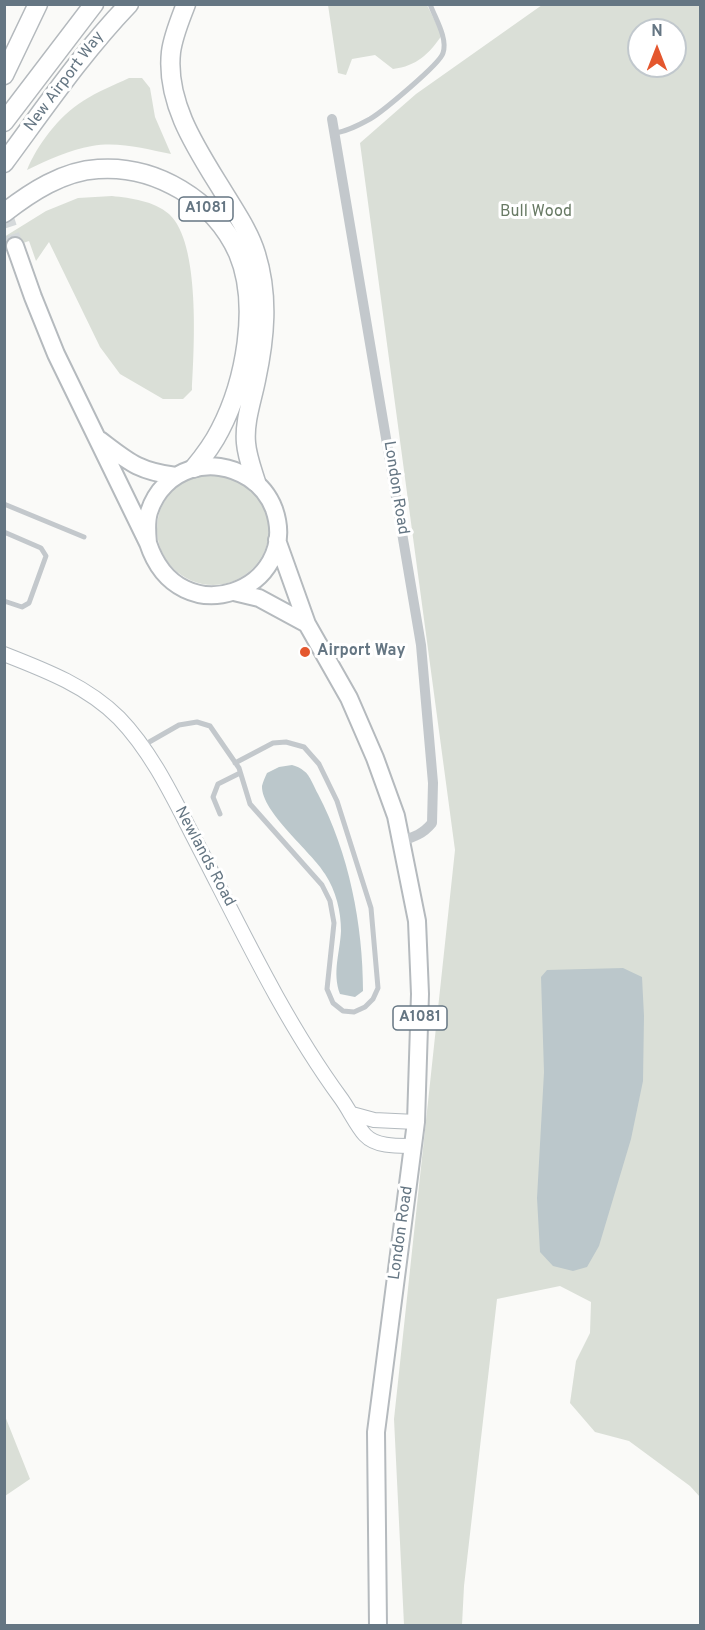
<!DOCTYPE html>
<style>
body{margin:0}
#map{position:relative;width:705px;height:1630px;overflow:hidden;background:#fafaf8;font-family:Overpass,sans-serif}
canvas{display:block}
.frame{position:absolute;inset:0;border:6px solid #657683;pointer-events:none}
.north{position:absolute;left:627px;top:18px;width:60px;height:60px;box-sizing:border-box;background:#fff;border:2px solid #c1c8cd;border-radius:50%;rotate:0deg;font-size:16px;font-weight:700;line-height:24px;text-align:center;color:#657683}
.north::after{content:'';display:block;margin:auto;width:21px;height:27px;background:#e4572e;clip-path:polygon(50% 0,100% 100%,50% 72%,0 100%)}
</style>
<div id="map">
<canvas width="705" height="1630"></canvas>
<div class="frame"></div>
<div class="north">N</div>
</div>
<script>
const g = document.querySelector('canvas').getContext('2d');
g.lineJoin = 'round';
function paint(path, color) { g.fillStyle = color; g.fill(path, 'evenodd'); }
function stroke(path, color, width, dash) { g.strokeStyle = color; g.lineWidth = width; g.lineCap = dash ? 'butt' : 'round'; g.setLineDash(dash || []); g.stroke(path); }
function drawText(font, color, halo, rows, align = 'center') {
  g.font = font + ' Overpass,sans-serif'; g.lineWidth = 6; g.setLineDash([]); g.textBaseline = 'middle'; g.strokeStyle = halo; g.fillStyle = color; for (const [text, x, y, turn = 0] of rows) {
    g.save(); g.translate(x, y); g.rotate((+turn || 0) * Math.PI / 180); g.textAlign = isNaN(turn) ? turn : align; if (halo) g.strokeText(text, 0, 0); g.fillText(text, 0, 0); g.restore();
  }
}
const green = new Path2D(`
 M 328,5 L 427,5 L 442,35 C 429,54 417,66 393,69 L 375,55 L 352,59 L 346,75 L 338,73 Z
 M 542,5 L 700,5 L 700,1497 L 690,1486 L 629,1441 L 595,1432 L 570,1403 L 576,1361 L 590,1333 L 591,1302 L 560,1286 L 497,1299 L 464,1586 L 462,1625 L 404,1625 L 394,1419 L 455,850 L 360,143 L 416,94 ZM 639,30 L 675,30 L 675,66 L 639,66 Z
 M 129,78 L 142,78 L 150,88 L 155,117 L 171,154 C 146,149 118,141 92,146 C 69,150 48,160 27,170 C 37,145 59,116 83,101 C 97,92 114,85 129,78 Z
 M 112,196 C 131,198 154,201 169,214 C 201,243 194,349 192,390 L 183,399 L 163,399 L 120,374 L 100,347 L 49,242 L 36,261 L 29,241 L 5,249 L 4,237 L 46,211 L 78,198 Z
 M157 529a56 56 0 1 1 112 0a56 56 0 1 1-112 0Z
 M 5,1416 L 30,1479 L 5,1496 L 4,1495 Z`);
const water = new Path2D(`
 M 292,765 C 296,766 301,768 304,771 C 310,775 314,787 318,794 C 349,853 363,925 363,991 L 355,997 L 340,994 C 332,972 340,953 341,931 C 341,911 336,891 325,874 C 312,852 261,812 262,786 C 263,782 265,777 267,773 L 279,767 Z
 M 623,968 L 642,977 L 644,1016 L 643,1081 L 631,1139 L 599,1246 L 587,1267 L 573,1271 L 553,1266 L 540,1252 L 537,1198 L 544,1072 L 541,977 L 547,970 Z`);
const primaryTunnel = new Path2D(`
 M 4,212 L 15,246`);
const lane = new Path2D(`
 M 336,133 C 348,131 359,125 370,119 C 382,112 440,64 443,53 C 448,38 435,18 430,4
 M 4,504 L 84,537
 M 4,532 L 41,548 L 46,556 L 29,603 L 22,607 L 4,601
 M 144,745 L 179,725 L 197,722 L 210,726 L 239,768 L 250,804 L 322,885 L 330,901 L 334,923 L 327,989 L 333,1003 L 343,1011 L 354,1012 L 365,1007 L 373,999 L 378,988 L 371,908 L 337,801 L 319,764 L 304,747 L 286,742 L 273,743 L 235,763
 M 220,814 L 213,797 L 218,784 L 240,773`);
const street = new Path2D(`
 M 332,119 L 421,645 L 433,783 L 432,823 C 423,834 414,837 401,841`);
const secondary = new Path2D(`
 M 4,654 C 45,670 87,686 119,718 C 150,750 171,793 191,832 C 238,922 281,1016 340,1097 C 349,1109 356,1125 365,1135 C 376,1147 398,1146 413,1146
 M 352,1114 L 374,1120 L 416,1122`);
const primary = new Path2D(`
 M 15,246 L 33,297 L 56,354 L 148,543 C 179,638 302,589 274,509 C 269,496 260,485 249,478 C 212,454 163,468 149,512 C 146,522 147,533 148,543
 M 100,440 C 129,462 138,471 176,476
 M 277,540 L 307,624 L 349,698 L 375,758 L 396,816 L 417,921 L 420,994 L 416,1122 L 376,1432 L 378,1626
 M 234,592 L 259,598 L 307,624`);
const highway = new Path2D(`
 M 186,4 C 180,20 173,36 171,52 C 165,106 201,155 227,198 C 238,216 250,234 256,254 C 269,296 265,338 256,380 C 252,400 244,422 246,443 C 247,456 252,469 256,482
 M 4,75 L 38,4
 M 4,122 L 94,4
 M 4,163 C 44,109 82,53 129,4
 M 4,213 C 31,192 63,171 98,169 C 156,165 214,200 238,253 C 260,305 245,382 220,430 C 213,444 204,456 194,468`);
const markers = [
 [305,652,6,"#e4572e"]
];
const shields = [
 [206,209,54],
 [420,1018,54]
];
const shieldNames = [
 ["A1081",206,209],
 ["A1081",420,1018]
];
const streetNames = [
 ["New Airport Way",65,82,-53],
 ["London Road",395,488,81],
 ["Newlands Road",204,857,62],
 ["London Road",402,1233,-82]
];
const parkNames = [
 ["Bull Wood",536,213]
];
const poiNames = [
 ["Airport Way",317,652]
];
paint(green, '#dadfd7');
paint(water, '#bbc7cb');
stroke(primaryTunnel, '#d5d9db', 16, [16, 8]);
stroke(secondary, '#b3babf', 16);
stroke(primary, '#b5babe', 20);
stroke(highway, '#b4b9bd', 21);
stroke(lane, '#c3c8cc', 5);
stroke(street, '#c3c8cc', 10);
stroke(secondary, '#fff', 14);
stroke(primary, '#fff', 16);
stroke(highway, '#fff', 18);
for (const [x, y, r, color] of markers) { const dot = new Path2D(); dot.arc(x, y, r, 0, 2 * Math.PI); g.fillStyle = color; g.fill(dot); stroke(dot, '#fff', 2); }
for (const [x, y, w] of shields) { const box = new Path2D(); box.roundRect(x - w / 2, y - 12, w, 24, 4.5); g.fillStyle = '#fff'; g.fill(box); stroke(box, '#657683', 1.5); }
drawText('bold 15px', '#657683', null, shieldNames);
drawText('16px', '#657683', '#fff', streetNames);
drawText('16px', '#687a64', '#fff', parkNames);
drawText('bold 16px', '#657683', '#fff', poiNames, 'left');
</script>
